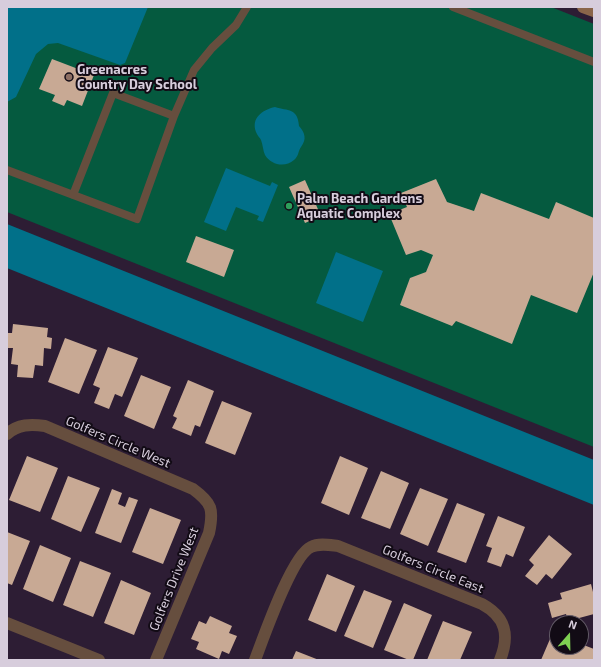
<!DOCTYPE html>
<style>
body{margin:0}
#map{position:relative;width:601px;height:667px;overflow:hidden;background:#2d1d34;font-family:"Exo 2",sans-serif}
canvas{display:block}
.frame{position:absolute;inset:0;border:8px solid #d7cddc;pointer-events:none}
.north{position:absolute;left:549px;top:615px;width:40px;height:40px;box-sizing:border-box;background:#120b15;border:1px solid #615965;border-radius:50%;rotate:20deg;font-size:11px;font-weight:700;line-height:16px;text-align:center;color:#d7cddc}
.north::after{content:'';display:block;margin:auto;width:14px;height:18px;background:#7fd052;clip-path:polygon(50% 0,100% 100%,50% 72%,0 100%)}
</style>
<div id="map">
<canvas width="601" height="667"></canvas>
<div class="frame"></div>
<div class="north">N</div>
</div>
<script>
const g = document.querySelector('canvas').getContext('2d');
g.lineJoin = 'round';
function paint(path, color) { g.fillStyle = color; g.fill(path, 'evenodd'); }
function stroke(path, color, width, dash) { g.strokeStyle = color; g.lineWidth = width; g.lineCap = dash ? 'butt' : 'round'; g.setLineDash(dash || []); g.stroke(path); }
function drawText(font, color, halo, rows, align = 'center') {
  g.font = font + ' "Exo 2",sans-serif'; g.lineWidth = 4; g.setLineDash([]); g.textBaseline = 'middle'; g.strokeStyle = halo; g.fillStyle = color; for (const [text, x, y, turn = 0] of rows) {
    g.save(); g.translate(x, y); g.rotate((+turn || 0) * Math.PI / 180); g.textAlign = isNaN(turn) ? turn : align; if (halo) g.strokeText(text, 0, 0); g.fillText(text, 0, 0); g.restore();
  }
}
const green = new Path2D(`
 M 7,7 L 551,7 L 594,24 L 594,447 L 7,212 Z`);
const water = new Path2D(`
 M 7,7 L 148,7 L 125,63 L 120,65 L 58,43 L 48,44 L 36,54 L 16,97 L 7,102 Z
 M 275,107 C 288,111 298,108 299,126 C 305,133 307,139 301,147 C 298,151 299,156 294,160 C 285,168 271,165 265,155 C 263,151 263,145 261,140 C 260,138 257,135 256,132 C 251,118 262,110 275,107 Z
 M 226,168 L 270,186 L 272,182 L 278,185 L 263,222 L 257,220 L 259,216 L 236,207 L 226,231 L 204,222 Z
 M 7,224 L 594,460 L 594,505 L 7,268 Z
 M 336,252 L 383,271 L 363,322 L 316,303 Z`);
const building = new Path2D(`
 M 52,59 L 94,75 L 82,106 L 67,100 L 64,106 L 52,101 L 55,95 L 39,89 Z
 M 436,179 L 447,202 L 474,211 L 481,193 L 549,219 L 556,202 L 594,218 L 594,272 L 577,313 L 531,295 L 512,344 L 456,321 L 452,326 L 400,305 L 410,278 L 426,272 L 433,255 L 421,250 L 406,255 L 389,214 L 407,207 L 401,193 Z
 M 305,180 L 321,216 L 305,223 L 289,187 Z
 M 196,236 L 234,250 L 224,277 L 186,262 Z
 M 13,324 L 48,328 L 47,337 L 52,338 L 51,349 L 44,348 L 43,366 L 35,365 L 33,378 L 17,377 L 18,365 L 11,364 L 13,348 L 7,348 L 7,333 L 12,333 Z
 M 65,338 L 97,350 L 79,394 L 48,382 Z
 M 108,347 L 138,358 L 122,397 L 115,394 L 109,409 L 94,403 L 100,388 L 93,385 Z
 M 141,375 L 171,387 L 154,429 L 124,416 Z
 M 188,380 L 214,391 L 200,427 L 195,425 L 191,436 L 172,428 L 177,418 L 173,416 Z
 M 222,401 L 252,413 L 235,455 L 205,443 Z
 M 27,456 L 58,468 L 40,512 L 9,500 Z
 M 340,456 L 368,468 L 349,515 L 321,503 Z
 M 381,471 L 409,483 L 390,529 L 361,518 Z
 M 68,476 L 100,488 L 81,532 L 51,519 Z
 M 420,488 L 448,499 L 428,546 L 400,534 Z
 M 112,489 L 122,493 L 118,504 L 125,507 L 129,497 L 138,500 L 121,543 L 95,533 Z
 M 457,503 L 485,514 L 466,563 L 437,552 Z
 M 150,508 L 181,520 L 163,564 L 132,552 Z
 M 498,516 L 525,527 L 513,557 L 506,554 L 501,567 L 487,562 L 492,548 L 486,546 Z
 M 7,532 L 30,541 L 12,585 L 7,583 Z
 M 549,535 L 572,554 L 552,579 L 546,574 L 537,585 L 525,576 L 534,565 L 529,560 Z
 M 40,545 L 71,558 L 53,602 L 23,589 Z
 M 80,561 L 111,573 L 93,617 L 63,605 Z
 M 327,574 L 355,586 L 336,632 L 308,620 Z
 M 121,580 L 151,593 L 134,635 L 104,623 Z
 M 591,584 L 594,596 L 594,614 L 568,621 L 566,614 L 552,618 L 548,603 L 562,599 L 560,593 Z
 M 364,590 L 392,601 L 373,648 L 344,636 Z
 M 404,603 L 432,615 L 413,660 L 409,660 L 384,650 Z
 M 210,616 L 232,626 L 229,633 L 237,636 L 229,654 L 222,651 L 219,659 L 196,649 L 199,642 L 191,639 L 199,621 L 206,624 Z
 M 443,621 L 472,632 L 460,660 L 427,660 Z
 M 553,632 L 557,634 L 557,647 L 581,647 L 581,644 L 594,649 L 594,660 L 541,660 Z
 M 296,651 L 319,660 L 292,660 Z`);
const lane = new Path2D(`
 M 453,7 L 594,62
 M 7,170 L 137,219 L 174,116 L 194,70 L 212,48 L 236,25 L 247,7
 M 73,195 L 113,93 L 174,116`);
const street = new Path2D(`
 M 7,434 C 18,424 31,424 45,426 L 193,489 C 212,503 214,509 209,533 L 156,660
 M 7,623 L 99,660
 M 255,660 C 263,639 292,555 311,547 C 319,543 329,545 338,546 L 482,604 C 506,617 510,635 500,660`);
const secondary = new Path2D(`
 M 583,7 L 594,11`);
const markers = [
 [69,77,4,"#8d6e63"],
 [289,206,4,"#2e9e5b"]
];
const poiNames = [
 ["Greenacres",77,70],
 ["Country Day School",77,85],
 ["Palm Beach Gardens",297,199],
 ["Aquatic Complex",297,214]
];
const streetNames = [
 ["Golfers Circle West",118,442,23],
 ["Golfers Circle East",433,569,22],
 ["Golfers Drive West",174,579,-68]
];
paint(green, '#055a3f');
paint(water, '#017089');
paint(building, '#c8a994');
stroke(lane, '#664e3e', 8);
stroke(street, '#664e3e', 12);
stroke(secondary, '#8a654a', 12);
for (const [x, y, r, color] of markers) { const dot = new Path2D(); dot.arc(x, y, r, 0, 2 * Math.PI); g.fillStyle = color; g.fill(dot); stroke(dot, '#120b15', 1.5); }
drawText('bold 13px', '#d7cddc', '#120b15', poiNames, 'left');
drawText('13px', '#d7cddc', '#120b15', streetNames);
</script>
